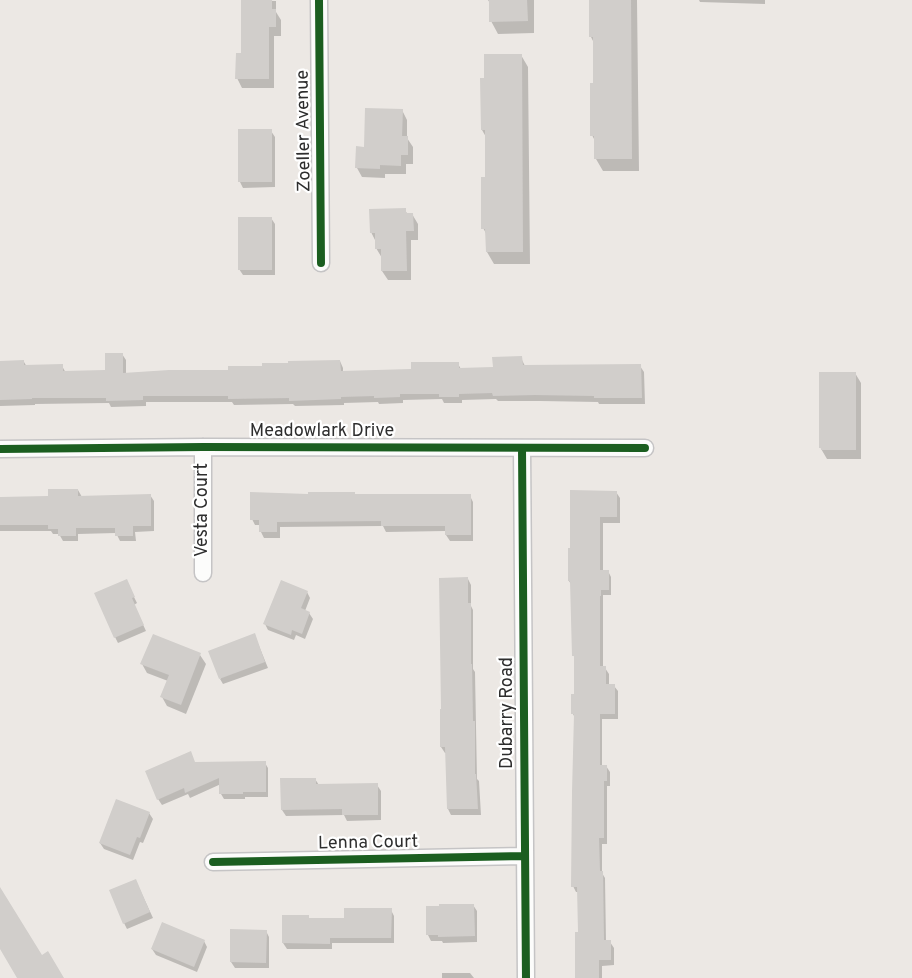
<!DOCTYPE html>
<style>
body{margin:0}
canvas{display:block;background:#ece8e4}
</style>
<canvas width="912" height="978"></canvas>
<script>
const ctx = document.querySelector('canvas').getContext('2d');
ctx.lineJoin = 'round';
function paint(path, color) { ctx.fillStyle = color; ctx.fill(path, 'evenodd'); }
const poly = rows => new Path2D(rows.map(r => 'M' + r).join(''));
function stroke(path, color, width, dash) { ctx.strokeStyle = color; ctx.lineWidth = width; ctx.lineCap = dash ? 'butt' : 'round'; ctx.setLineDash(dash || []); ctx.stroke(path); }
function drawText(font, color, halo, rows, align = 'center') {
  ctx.font = font + ' Overpass,sans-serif'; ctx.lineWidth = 4.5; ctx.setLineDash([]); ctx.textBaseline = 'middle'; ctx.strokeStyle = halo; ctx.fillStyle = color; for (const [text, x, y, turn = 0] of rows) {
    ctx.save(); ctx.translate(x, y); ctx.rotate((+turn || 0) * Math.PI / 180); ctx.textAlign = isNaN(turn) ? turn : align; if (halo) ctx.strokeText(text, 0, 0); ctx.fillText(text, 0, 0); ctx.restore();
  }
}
paint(poly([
 [243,0,276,1,276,12,281,20,281,36,274,36,274,88,242,88,237,78,243,54],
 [488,0,534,0,534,33,498,34,491,21,491,5],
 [590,0,637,0,639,171,603,171,596,159,595,141,592,135,595,84,594,43,591,37],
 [699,0,765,0,765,4,700,2],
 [521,55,528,67,530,264,494,264,487,252,487,235,483,228,487,178,486,137,482,130],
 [402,110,407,120,407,138,413,147,413,164,406,164,406,174,385,174,385,178,362,177,357,168,357,148,366,148],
 [271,131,275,137,275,187,243,188,240,182],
 [405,210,408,215,412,214,418,224,418,240,411,240,411,280,388,280,382,271,382,258,376,248,376,242,371,232],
 [271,218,275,224,275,275,243,275,239,269],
 [122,354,126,360,126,374,230,372,263,367,340,361,343,368,343,373,413,370,458,364,461,369,494,368,521,358,525,366,640,366,644,372,645,404,599,404,598,402,540,401,498,401,496,399,462,400,462,403,444,403,442,399,403,400,403,403,379,404,378,402,344,403,344,405,295,406,293,404,234,405,232,402,146,402,146,406,111,407,109,403,35,404,35,405,0,406,0,371,24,362,27,367,62,366,66,373,107,372],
 [855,373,861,383,861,459,827,459,820,447],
 [78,490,82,497,150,495,154,501,154,531,135,532,136,541,120,541,116,533,78,534,78,541,63,541,59,534,53,534,51,531,0,531,0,498,50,498],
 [616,492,620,498,620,523,603,523,603,571,608,571,611,577,611,595,603,595,603,668,605,668,609,674,609,686,614,686,618,691,618,719,602,719,602,766,606,766,610,772,610,786,607,786,607,844,602,844,602,873,605,878,606,942,610,942,614,948,614,965,602,966,602,978,576,978,579,933,578,892,576,892,573,886,575,718,573,714,576,696,576,659,573,655,572,586,569,581,569,550],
 [356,495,470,496,473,502,473,541,450,541,446,535,446,531,386,532,383,526,280,527,280,538,264,538,261,532,261,525,255,525,252,519],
 [468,579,471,585,471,606,473,610,473,669,475,672,477,779,479,781,481,815,451,815,448,809,447,753,445,753,441,747,441,710],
 [129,587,137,603,134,605,146,631,118,643,115,637],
 [307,592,310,598,305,611,309,613,313,619,305,639,296,635,294,640,268,630,265,624],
 [257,641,268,668,223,684,220,679],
 [200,655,206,664,186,714,167,706,162,697,168,681,147,673,142,664],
 [265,763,268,768,268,797,245,797,245,799,224,799,221,794,221,784,190,798,188,794,162,805,158,799,195,764],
 [315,779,319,785,377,785,381,791,381,820,347,821,344,815,286,816,282,810],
 [149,813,153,819,143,843,140,842,133,860,104,849,100,843],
 [136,881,153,918,127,929,124,923],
 [473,905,477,911,477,942,443,943,442,941,431,941,428,935],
 [391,910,394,916,394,943,332,943,332,949,287,949,283,943,284,917,309,919,345,919],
 [266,931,269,937,269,968,235,968,231,962],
 [204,941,207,947,197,972,156,955,152,949],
 [442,973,470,973,474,978,442,978]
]), '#0003');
paint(poly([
 [241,0,272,0,272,9,276,9,276,27,269,27,269,79,235,79,236,53,241,53],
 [489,0,527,0,528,21,489,22],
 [589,0,631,0,632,159,594,159,594,136,590,136,590,83,593,83,593,37,589,37],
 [484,54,522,54,523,252,486,252,485,229,481,229,481,177,485,177,485,130,481,130,480,78,484,78],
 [365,108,403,109,402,136,408,136,408,155,401,155,401,166,380,165,380,169,355,168,356,146,364,147],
 [238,129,272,129,272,182,238,182],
 [406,208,406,213,413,213,414,231,406,231,407,271,381,271,381,249,375,249,375,233,370,233,369,209],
 [238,217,272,217,272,270,238,270],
 [105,353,123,353,123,373,169,370,228,370,228,366,262,366,262,363,288,363,288,361,340,360,341,371,411,369,411,362,459,362,459,368,493,367,492,357,522,356,523,365,641,364,642,398,594,398,594,396,535,395,493,396,492,393,459,394,459,397,439,397,439,394,400,394,400,397,374,398,374,396,341,397,341,399,289,401,289,398,228,399,228,396,143,396,143,400,106,401,106,398,32,398,32,399,0,400,0,361,24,360,24,365,63,364,63,371,105,370],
 [819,372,856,372,856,450,821,450,821,448,819,448],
 [48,489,78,489,78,496,151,494,151,526,133,526,133,536,115,536,115,528,76,528,76,536,58,536,58,529,48,529,48,525,0,525,0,497,48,496],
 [570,490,617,491,617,517,600,517,600,570,609,570,609,590,601,590,601,596,600,596,600,666,606,666,606,684,615,684,615,714,600,714,600,765,607,765,607,781,604,781,604,838,599,838,600,871,603,871,604,940,611,940,611,960,599,960,599,978,575,978,575,932,578,932,577,887,571,887,572,792,574,714,571,714,571,694,574,694,574,656,572,656,570,581,568,581,568,548,570,548],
 [250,492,308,494,308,492,355,492,355,494,471,494,471,535,445,535,445,526,381,526,381,521,277,522,277,532,259,532,259,520,250,520],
 [468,577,468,603,471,603,471,664,472,664,473,721,475,721,475,774,476,774,478,809,447,809,445,747,440,747,440,709,441,709,439,578],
 [127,579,135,597,132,598,144,625,114,638,94,593],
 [281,580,308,591,301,608,310,612,302,634,292,630,291,635,263,624],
 [255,633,265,662,219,679,208,651],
 [153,634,201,653,181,705,160,697,169,675,140,664],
 [191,751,195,762,266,761,266,792,243,792,243,794,219,794,219,778,185,793,184,788,157,800,145,771],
 [280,778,316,778,316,784,378,783,378,815,342,815,342,809,281,810],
 [116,799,150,812,140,838,137,837,130,855,99,843],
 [136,879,150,912,123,924,109,890],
 [0,887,42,955,48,951,64,978,17,978,0,949],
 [439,904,474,904,475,936,438,937,438,935,426,935,426,906,439,906],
 [344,908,392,908,391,938,330,938,330,944,282,943,282,915,309,915,309,918,344,918],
 [162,922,205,940,194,967,151,949],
 [230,929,267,930,266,963,230,962]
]), '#d1cecb');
const minor = poly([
 [319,0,321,263],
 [203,447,203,573],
 [522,448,526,978],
 [0,449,203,447,645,448],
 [213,862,524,856]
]);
stroke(minor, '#c5c4c5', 19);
stroke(minor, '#fcfcfb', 16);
stroke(poly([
 [319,0,321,263],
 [522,448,526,978],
 [0,449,203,447,645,448],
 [213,862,524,856]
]), '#1b5e20', 8);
drawText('18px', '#2e2e2e', '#fff', [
 ["Zoeller Avenue",305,131,-91],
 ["Meadowlark Drive",322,432],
 ["Vesta Court",203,510,-90],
 ["Dubarry Road",508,713,-90],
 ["Lenna Court",368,844,-1]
]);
</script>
